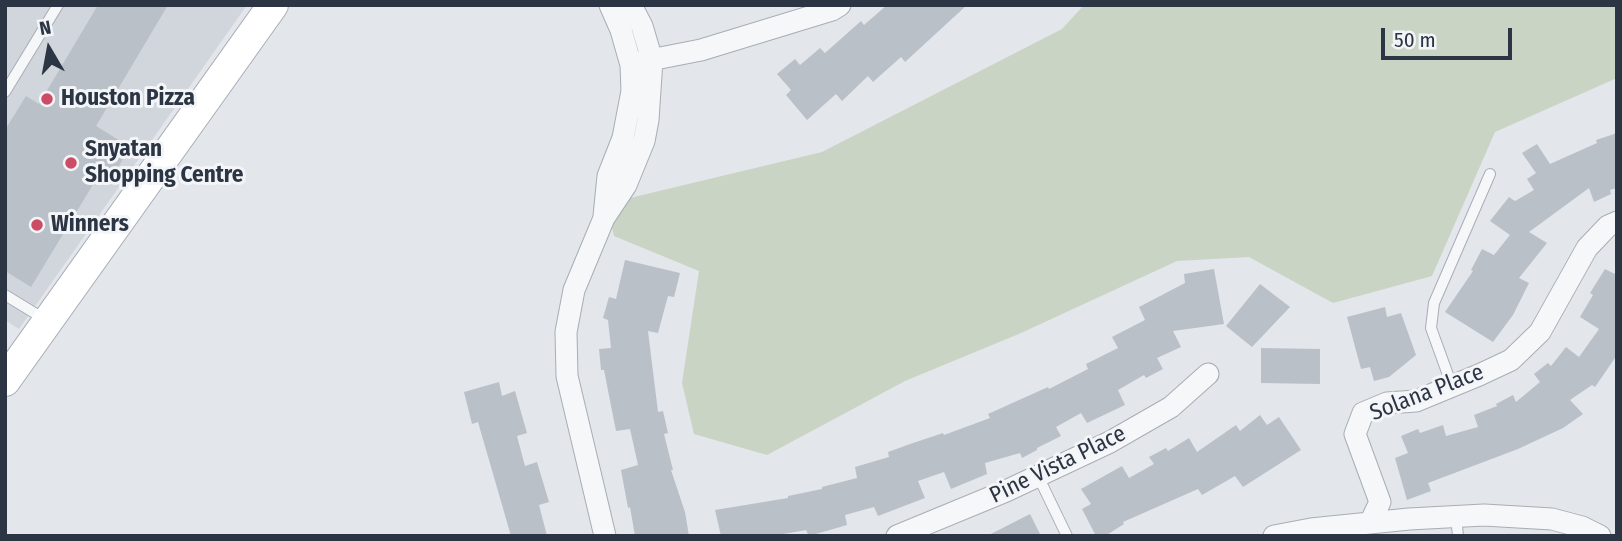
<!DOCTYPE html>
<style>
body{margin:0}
#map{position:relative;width:1622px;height:541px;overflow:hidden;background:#e3e6eb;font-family:"Fira Sans Condensed",sans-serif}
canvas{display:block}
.frame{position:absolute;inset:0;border:7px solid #2b3543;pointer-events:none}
.north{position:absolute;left:14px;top:14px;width:70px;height:70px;-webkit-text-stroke:5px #f3f5f8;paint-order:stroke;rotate:350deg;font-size:19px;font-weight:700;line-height:28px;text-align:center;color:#2b3543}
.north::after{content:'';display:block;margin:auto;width:24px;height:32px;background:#2b3543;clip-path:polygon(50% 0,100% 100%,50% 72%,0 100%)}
.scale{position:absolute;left:1381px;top:28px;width:131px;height:32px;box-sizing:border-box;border:4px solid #2b3543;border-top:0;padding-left:9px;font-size:21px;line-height:24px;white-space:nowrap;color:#2b3543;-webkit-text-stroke:5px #f3f5f8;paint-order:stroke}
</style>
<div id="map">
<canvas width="1622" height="541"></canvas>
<div class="frame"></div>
<div class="north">N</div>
<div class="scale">50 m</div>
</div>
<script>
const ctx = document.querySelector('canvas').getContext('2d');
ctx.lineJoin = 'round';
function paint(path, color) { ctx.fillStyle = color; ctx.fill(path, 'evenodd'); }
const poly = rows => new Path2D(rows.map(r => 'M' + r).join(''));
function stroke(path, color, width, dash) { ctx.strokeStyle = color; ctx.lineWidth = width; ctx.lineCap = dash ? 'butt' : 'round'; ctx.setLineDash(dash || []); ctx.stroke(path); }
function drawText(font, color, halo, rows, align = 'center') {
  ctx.font = font + ' "Fira Sans Condensed",sans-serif'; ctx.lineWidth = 6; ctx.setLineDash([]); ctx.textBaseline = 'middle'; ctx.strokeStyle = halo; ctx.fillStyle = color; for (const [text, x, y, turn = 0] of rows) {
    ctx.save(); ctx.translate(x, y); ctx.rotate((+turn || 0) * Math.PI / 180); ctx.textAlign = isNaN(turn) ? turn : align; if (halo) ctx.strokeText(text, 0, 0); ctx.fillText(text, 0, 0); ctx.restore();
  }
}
paint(poly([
 [5,5,247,5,19,329,5,320]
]), '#d1d6dd');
paint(poly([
 [1084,5,1617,5,1617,78,1495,132,1432,276,1333,303,1249,257,1177,261,1021,333,905,381,767,455,694,434,682,383,699,271,614,236,611,223,630,198,822,152,1062,29]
]), '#c9d4c4');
paint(poly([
 [98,5,168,5,96,126,130,147,111,179,100,173,31,287,5,271,5,130,26,96,39,104],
 [887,5,967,5,905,62,901,57,873,82,868,76,842,101,836,94,807,120,786,95,791,90,777,74,795,59,800,65,820,48,825,53,861,21,864,25],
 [1617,133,1617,188,1610,190,1611,194,1594,202,1589,188,1529,232,1547,243,1519,278,1529,283,1513,315,1493,342,1445,312,1473,271,1471,270,1482,249,1494,255,1510,235,1490,221,1509,197,1515,201,1534,190,1527,179,1536,173,1522,153,1537,144,1550,164,1597,143,1596,140],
 [625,260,680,273,674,297,668,296,658,333,648,331,658,412,663,411,668,433,664,434,673,470,671,470,685,512,689,536,635,536,630,507,628,508,621,470,638,465,630,429,616,431,604,370,601,370,599,349,611,348,608,320,603,318,609,297,616,299],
 [1214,269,1224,324,1173,331,1181,347,1157,358,1163,369,1146,378,1144,375,1118,390,1125,405,1087,423,1081,413,1056,427,1061,436,1037,448,1037,450,1022,458,1020,453,985,463,987,474,951,489,944,472,918,481,925,498,878,516,874,507,845,515,847,525,809,536,806,530,772,536,721,536,715,510,788,498,788,496,822,489,822,487,857,478,855,467,889,457,888,452,913,443,943,433,944,435,990,418,988,414,1048,387,1049,389,1088,369,1086,364,1118,348,1112,337,1145,320,1139,307,1185,283,1184,274],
 [1605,269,1617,275,1617,355,1595,387,1592,385,1570,400,1583,414,1563,428,1518,449,1428,483,1431,491,1407,500,1395,458,1408,453,1401,436,1418,429,1420,433,1443,425,1446,436,1478,427,1474,415,1497,406,1496,404,1513,395,1516,402,1540,382,1534,374,1548,363,1551,366,1566,347,1579,357,1599,329,1580,317,1593,295,1590,293],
 [1260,284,1290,307,1252,347,1226,326],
 [1385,307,1387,317,1401,313,1416,355,1389,377,1374,381,1370,367,1361,369,1347,317],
 [1261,348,1320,349,1320,384,1261,383],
 [499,382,502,396,515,391,527,433,517,436,525,466,537,462,549,502,539,505,547,536,511,536,478,422,472,424,464,392],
 [1260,415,1267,425,1279,417,1301,450,1243,487,1235,476,1202,495,1198,489,1123,522,1124,524,1105,536,1096,536,1082,509,1091,504,1081,489,1122,466,1129,478,1154,464,1149,457,1166,448,1168,451,1189,438,1197,452,1236,425,1240,431],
 [1030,514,1041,536,987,536]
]), '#bac0c8');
const lane = poly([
 [5,92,58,5],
 [5,295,46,320],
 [1452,386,1431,328,1434,303,1490,174],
 [1038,476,1067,536],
 [1456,517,1458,536]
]);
const street = poly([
 [640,62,701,50,832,10,840,5],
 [604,216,608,176,623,138,632,91,631,65,621,30,610,5],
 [1370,523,1380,502,1355,434,1363,413,1387,403,1416,401,1479,375,1511,360,1540,332,1587,248,1608,226,1617,222],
 [605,536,567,376,566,332,574,290,604,218,626,185,644,141,648,120,652,60,642,26,631,5],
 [897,536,1006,491,1110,442,1171,407,1208,374],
 [1274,536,1311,529,1409,519,1484,515,1552,519,1582,527,1600,536]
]);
const secondary = poly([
 [5,381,273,5]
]);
stroke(lane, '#a8adb5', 12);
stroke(street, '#a8adb5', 23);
stroke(secondary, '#a8adb5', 32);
stroke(lane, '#f6f7f9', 10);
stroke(street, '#f6f7f9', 21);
stroke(secondary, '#fff', 30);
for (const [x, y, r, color] of [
 [47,99,7,"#cc4c65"],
 [71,163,7,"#cc4c65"],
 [37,225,7,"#cc4c65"]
]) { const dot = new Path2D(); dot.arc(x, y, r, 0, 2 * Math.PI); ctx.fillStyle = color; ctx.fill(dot); stroke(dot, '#f3f5f8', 2.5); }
drawText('bold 23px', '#2b3543', '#f3f5f8', [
 ["Houston Pizza",61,99],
 ["Snyatan",85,150],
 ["Shopping Centre",85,176],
 ["Winners",51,225]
], 'left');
drawText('23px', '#2b3543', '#f3f5f8', [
 ["Solana Place",1427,393,-21],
 ["Pine Vista Place",1058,465,-26]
]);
</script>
